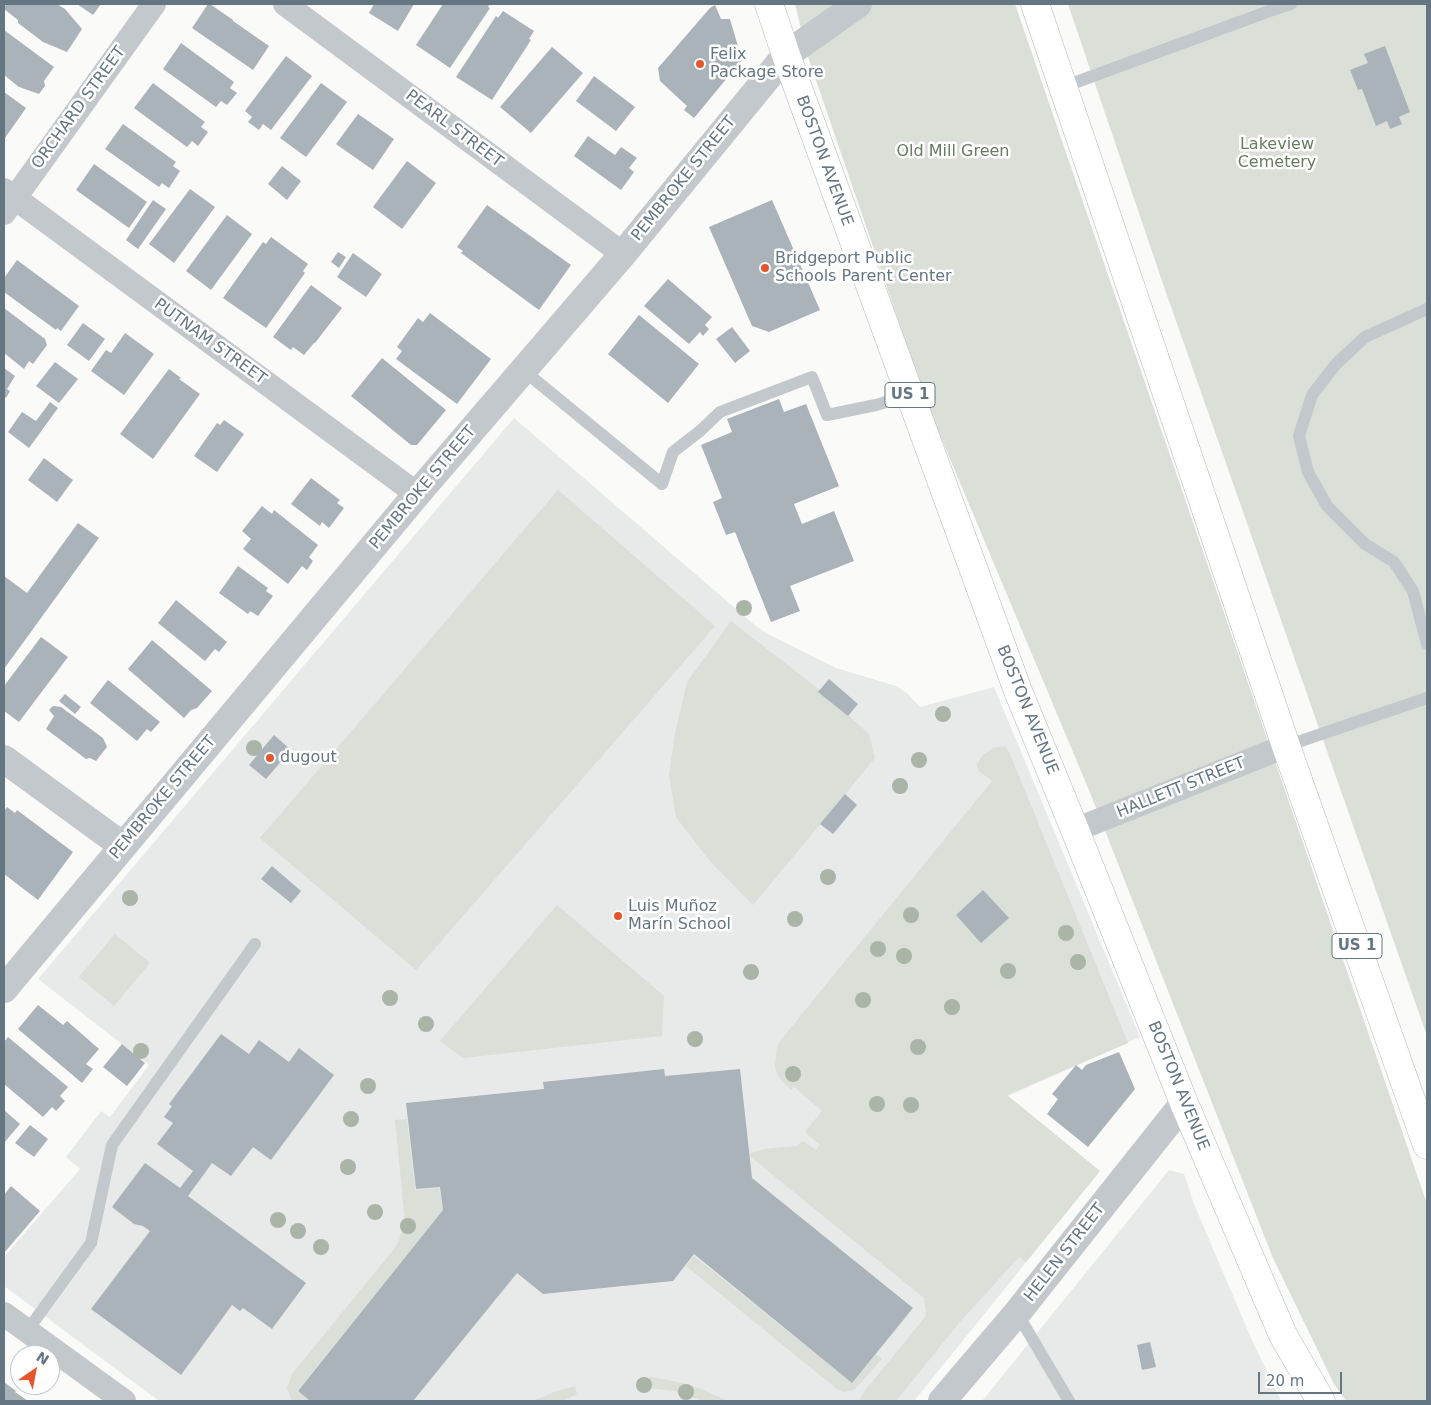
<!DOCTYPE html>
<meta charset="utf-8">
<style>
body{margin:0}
#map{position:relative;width:1431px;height:1405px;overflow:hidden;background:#fafaf8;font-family:"DejaVu Sans",sans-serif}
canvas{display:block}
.frame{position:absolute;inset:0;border:5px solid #657683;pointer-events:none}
.north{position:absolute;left:10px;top:1345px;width:50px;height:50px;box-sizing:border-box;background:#fff;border:1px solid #c1c8cd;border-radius:50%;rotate:33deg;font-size:14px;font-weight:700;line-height:20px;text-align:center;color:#657683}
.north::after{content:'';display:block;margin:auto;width:18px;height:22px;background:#e4572e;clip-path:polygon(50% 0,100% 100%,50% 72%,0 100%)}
.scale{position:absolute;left:1258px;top:1372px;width:84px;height:22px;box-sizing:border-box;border:2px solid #657683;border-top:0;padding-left:6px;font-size:15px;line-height:18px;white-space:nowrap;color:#657683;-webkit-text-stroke:4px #fff;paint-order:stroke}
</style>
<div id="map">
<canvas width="1431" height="1405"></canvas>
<div class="frame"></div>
<div class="north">N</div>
<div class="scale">20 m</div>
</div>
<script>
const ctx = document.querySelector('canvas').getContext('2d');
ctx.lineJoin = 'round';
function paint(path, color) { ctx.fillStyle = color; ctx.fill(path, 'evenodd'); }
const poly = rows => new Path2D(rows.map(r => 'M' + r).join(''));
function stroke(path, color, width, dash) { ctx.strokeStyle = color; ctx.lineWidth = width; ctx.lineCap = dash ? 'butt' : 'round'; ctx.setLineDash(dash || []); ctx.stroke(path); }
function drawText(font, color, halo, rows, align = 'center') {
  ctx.font = font + ' "DejaVu Sans",sans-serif'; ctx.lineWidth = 5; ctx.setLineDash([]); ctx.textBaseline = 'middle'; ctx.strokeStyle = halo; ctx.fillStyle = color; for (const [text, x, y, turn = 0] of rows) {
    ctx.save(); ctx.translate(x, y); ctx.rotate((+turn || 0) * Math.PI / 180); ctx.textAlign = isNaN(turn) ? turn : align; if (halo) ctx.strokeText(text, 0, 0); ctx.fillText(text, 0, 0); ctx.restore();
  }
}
paint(poly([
 [514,418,757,627,770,635,836,668,896,686,907,693,920,707,994,687,1140,1037,1008,1096,1100,1171,914,1401,159,1401,4,1286,4,1257,80,1169,66,1157,101,1111,110,1117,149,1065,38,979],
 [1169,1170,1184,1174,1194,1204,1251,1338,1281,1401,982,1401]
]), '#e8e9e9');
paint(poly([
 [795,4,1015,4,1427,1204,1427,1401,1346,1401,1334,1384,1273,1258,1091,795,927,404,807,54],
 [1068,4,1427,4,1427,1036,1162,281],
 [558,490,715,626,416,970,260,838],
 [731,621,821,691,869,734,875,758,753,905,709,860,676,817,669,775,675,734,687,682],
 [1005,746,1010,754,1128,1043,1007,1095,1100,1171,1026,1262,1019,1257,959,1323,896,1401,861,1401,860,1399,864,1392,925,1317,926,1310,924,1298,751,1157,751,1153,765,1149,797,1146,803,1141,816,1150,820,1145,805,1132,822,1111,794,1087,791,1090,781,1080,777,1074,775,1066,777,1047,780,1041,992,781,979,771,977,767,977,764,982,756,993,748],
 [557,905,664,996,662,1036,463,1058,440,1041],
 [115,934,150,963,114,1006,79,977],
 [407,1119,415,1190,439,1188,443,1210,297,1391,309,1401,292,1401,287,1388,292,1374,394,1249,399,1240,405,1222,395,1120],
 [694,1256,852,1383,876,1354,882,1359,854,1390,844,1392,838,1390,686,1266],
 [650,1377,669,1380,686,1384,701,1389,728,1401,702,1401,675,1391,636,1387,638,1379,647,1380],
 [575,1386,577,1394,563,1401,533,1401,554,1392]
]), '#dadfd7');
paint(poly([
 [6,4,57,4,65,9,82,29,67,52,43,42,18,23,18,20,4,9],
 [77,4,101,4,93,15],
 [208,4,210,4,233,20,233,21,269,46,253,70,192,28],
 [374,4,414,4,398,31,369,13],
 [443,4,490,4,488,7,490,8,450,68,416,45],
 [715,5,721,19,730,19,742,60,694,118,684,110,687,106,660,81,658,68,710,8],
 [503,11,534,31,529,39,531,40,492,100,456,77,496,16,498,18],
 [4,30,54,67,44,81,45,86,39,94,19,87,4,75],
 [181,43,234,82,230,88,237,93,227,105,221,101,216,107,163,69],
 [1385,46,1410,112,1399,117,1402,124,1390,129,1387,121,1376,126,1362,89,1358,90,1350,70,1368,63,1364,54],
 [552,47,583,73,531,133,500,107],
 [286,56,312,76,271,130,263,124,259,130,248,122,252,117,245,111],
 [594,76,635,107,616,131,576,101],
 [153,83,205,122,201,127,208,132,198,146,192,141,187,147,134,108],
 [321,83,347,102,306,157,280,138],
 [4,92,26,108,5,138,4,138],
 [358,114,394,139,373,170,336,144],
 [123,124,176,162,173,166,180,171,169,188,162,183,159,187,105,149],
 [588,136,615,155,621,147,637,158,629,168,634,172,621,190,574,156],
 [407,161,436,183,402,229,373,207],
 [94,164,147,202,129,228,76,190],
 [282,166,301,181,287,200,268,184],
 [190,189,215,207,174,263,149,244],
 [153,200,166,209,138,249,126,240],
 [772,200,820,310,769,332,752,326,709,227],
 [487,205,571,265,539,310,461,253,463,251,457,247],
 [227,215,252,234,211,290,186,271],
 [271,237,308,264,303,271,305,273,266,328,223,298,263,242,266,244],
 [338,252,346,257,339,268,331,262],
 [353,253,382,274,366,297,337,277],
 [17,260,79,306,61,331,57,328,56,330,4,292,4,278],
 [668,279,712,317,705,325,709,329,703,336,700,332,689,344,644,306],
 [311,285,342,308,315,343,314,343,304,355,293,347,291,350,273,337],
 [4,308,45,339,47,345,33,364,29,361,24,369,4,353],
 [430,313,491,359,457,404,396,359,402,351,397,347,418,318,423,322],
 [639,315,699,364,668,403,608,354],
 [83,323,105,339,89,361,67,345],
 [732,327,750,351,735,363,716,339],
 [125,333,154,354,124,395,91,371,106,350,111,353],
 [382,358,446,410,417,445,411,445,351,396],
 [55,362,78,379,59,403,36,386],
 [4,368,15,376,7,389,10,391,6,398,4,396],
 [169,369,181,378,179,379,200,394,153,459,120,434],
 [779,399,784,412,806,404,839,486,794,504,802,524,834,511,854,561,790,586,800,611,771,622,735,532,726,535,713,502,722,498,701,445,732,432,727,419],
 [50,402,58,408,29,448,8,432,22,412,36,421],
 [224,420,244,434,217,472,194,456,217,423,220,425],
 [44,458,73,480,57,502,28,480],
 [311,478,340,500,337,503,344,508,329,528,322,522,320,526,291,504],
 [262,506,272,514,274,510,318,545,309,557,313,561,307,570,302,566,288,584,243,549,251,539,242,531],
 [78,523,99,538,4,669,4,576,27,593],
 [238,566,268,588,266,591,273,596,258,616,250,611,248,614,219,593],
 [176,600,227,642,219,652,215,649,205,661,158,623],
 [41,637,68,657,19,722,4,711,4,686],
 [152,640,212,691,197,708,191,710,184,718,128,669],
 [829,679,858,704,848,716,818,692],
 [108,680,160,722,151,732,147,729,137,741,90,703],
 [65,694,81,707,75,714,59,701],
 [53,706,61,707,103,738,107,747,96,761,90,758,86,759,46,729,54,716,49,710],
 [274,735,291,750,266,779,249,765],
 [845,794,857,805,833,834,820,824],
 [7,807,15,813,17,810,73,852,38,900,4,874,4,811],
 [272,866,301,891,291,903,261,879],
 [983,890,1009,918,981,943,956,915],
 [38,1005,63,1025,67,1021,99,1049,86,1064,93,1069,82,1083,18,1029],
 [221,1034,249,1054,259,1040,289,1062,299,1048,334,1075,271,1160,253,1147,231,1176,212,1163,188,1196,306,1283,272,1329,243,1308,240,1311,232,1305,181,1375,91,1309,150,1231,143,1226,134,1224,112,1207,145,1163,180,1188,193,1171,157,1144,173,1123,164,1117,172,1106,169,1104],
 [8,1037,68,1087,60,1096,65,1101,56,1111,52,1107,43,1117,4,1084,4,1042],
 [122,1044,145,1063,127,1086,103,1067],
 [1119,1052,1135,1089,1088,1147,1047,1114,1058,1099,1052,1094,1076,1065,1082,1070,1086,1065],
 [664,1069,665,1076,740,1069,752,1178,913,1308,852,1383,694,1254,673,1281,543,1294,517,1273,413,1401,310,1401,298,1391,443,1210,440,1187,416,1189,406,1103,544,1089,543,1082],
 [4,1110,20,1124,4,1143],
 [30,1125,48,1139,34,1157,15,1143],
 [11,1186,40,1211,4,1253,4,1195],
 [1150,1342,1156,1367,1142,1370,1137,1345],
 [4,1382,16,1391,15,1392,28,1401,4,1401]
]), '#aab3b9');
const primary = poly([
 [769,4,786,55,1018,691,1075,830,1184,1103,1283,1335,1321,1401],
 [1035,4,1286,746,1427,1145]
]);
stroke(primary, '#b5babe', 29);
stroke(poly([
 [1063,87,1275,9,1291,4],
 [1427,309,1365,337,1336,364,1312,395,1299,436,1308,472,1327,506,1365,544,1394,562,1413,591,1427,644],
 [523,370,662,484,673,452,700,431,720,412,812,377,827,415,876,405,910,395],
 [1286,746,1427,698],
 [1017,1313,1069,1401],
 [27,1331,91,1243,112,1145,255,944]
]), '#c3c8cc', 12);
stroke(poly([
 [285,4,623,254],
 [4,190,417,494],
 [4,213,154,4],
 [1075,830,1286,746],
 [4,1314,124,1401]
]), '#c3c8cc', 24);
stroke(poly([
 [4,759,123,846],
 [4,989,417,494,623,254,786,55,858,4],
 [942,1401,1017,1313,1184,1103]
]), '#c3c8cc', 28);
stroke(primary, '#fff', 28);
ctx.fillStyle = '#aab4a7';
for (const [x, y] of [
 [744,608],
 [943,714],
 [254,748],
 [919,760],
 [900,786],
 [828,877],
 [130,898],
 [911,915],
 [795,919],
 [1066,933],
 [878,949],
 [904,956],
 [1078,962],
 [1008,971],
 [751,972],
 [390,998],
 [863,1000],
 [952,1007],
 [426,1024],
 [695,1039],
 [918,1047],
 [141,1051],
 [793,1074],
 [368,1086],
 [877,1104],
 [911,1105],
 [351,1119],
 [348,1167],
 [375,1212],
 [278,1220],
 [408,1226],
 [298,1231],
 [321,1247],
 [644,1385],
 [686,1392]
]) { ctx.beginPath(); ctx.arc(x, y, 8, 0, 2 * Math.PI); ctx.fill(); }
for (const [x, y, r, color] of [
 [700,64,5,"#e4572e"],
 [765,268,5,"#e4572e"],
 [270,758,5,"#e4572e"],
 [618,916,5,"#e4572e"]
]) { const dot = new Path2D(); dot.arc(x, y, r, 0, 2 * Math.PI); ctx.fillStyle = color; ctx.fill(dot); stroke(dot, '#fff', 2); }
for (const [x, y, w] of [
 [910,395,50],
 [1357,946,50]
]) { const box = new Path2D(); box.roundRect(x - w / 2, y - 12.5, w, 25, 4); ctx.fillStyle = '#fff'; ctx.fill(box); stroke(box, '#657683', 1); }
drawText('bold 15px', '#657683', null, [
 ["US 1",910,395],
 ["US 1",1357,946]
]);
drawText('16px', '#657683', '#fff', [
 ["Felix",710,55],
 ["Package Store",710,73],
 ["Bridgeport Public",775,259],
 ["Schools Parent Center",775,277],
 ["dugout",280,758],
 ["Luis Muñoz",628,907],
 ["Marín School",628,925]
], 'left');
drawText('16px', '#657683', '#fff', [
 ["ORCHARD STREET",79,108,-54],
 ["PEARL STREET",454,129,37],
 ["BOSTON AVENUE",824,161,70],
 ["PEMBROKE STREET",684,179,-51],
 ["PUTNAM STREET",210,342,36],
 ["PEMBROKE STREET",423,488,-50],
 ["BOSTON AVENUE",1027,710,68],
 ["HALLETT STREET",1181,788,-22],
 ["PEMBROKE STREET",163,798,-50],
 ["BOSTON AVENUE",1178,1086,68],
 ["HELEN STREET",1065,1253,-52]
]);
drawText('16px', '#687a64', '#fff', [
 ["Lakeview",1277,145],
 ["Cemetery",1277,163],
 ["Old Mill Green",953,152]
]);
</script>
